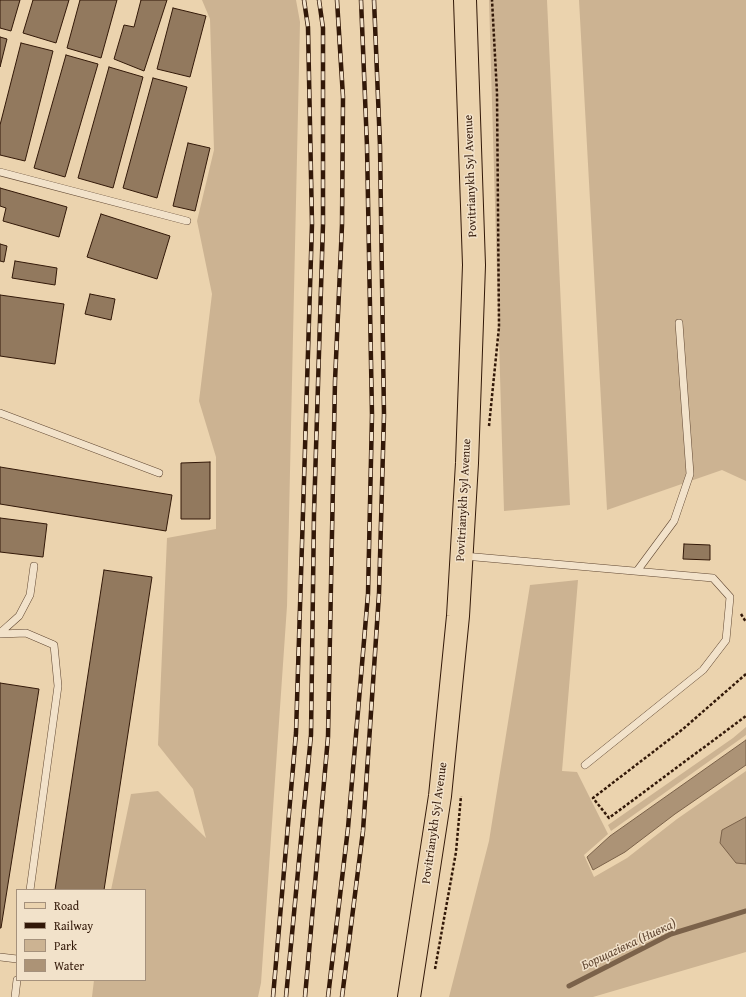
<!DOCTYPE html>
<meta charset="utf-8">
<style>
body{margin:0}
#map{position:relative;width:746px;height:997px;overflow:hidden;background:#ebd3ae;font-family:"Gentium Book Plus",serif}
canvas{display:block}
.legend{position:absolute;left:16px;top:889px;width:130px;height:92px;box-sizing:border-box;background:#f2e2ca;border:1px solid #a5917c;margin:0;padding:5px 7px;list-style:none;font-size:12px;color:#321808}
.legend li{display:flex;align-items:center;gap:8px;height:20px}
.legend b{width:20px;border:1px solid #a5917c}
</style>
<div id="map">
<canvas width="746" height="997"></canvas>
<ul class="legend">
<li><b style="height:5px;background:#ebd3ae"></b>Road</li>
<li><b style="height:5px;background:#321808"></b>Railway</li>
<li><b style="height:11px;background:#ccb392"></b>Park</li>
<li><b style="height:11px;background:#ac9376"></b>Water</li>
</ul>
</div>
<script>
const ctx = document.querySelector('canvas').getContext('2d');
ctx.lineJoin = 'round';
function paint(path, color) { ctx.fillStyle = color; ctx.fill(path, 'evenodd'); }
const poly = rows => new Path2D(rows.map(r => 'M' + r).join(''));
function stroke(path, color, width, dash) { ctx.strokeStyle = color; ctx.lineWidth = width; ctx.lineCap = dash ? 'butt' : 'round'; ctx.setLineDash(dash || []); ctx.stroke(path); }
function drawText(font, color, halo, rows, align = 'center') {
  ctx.font = font + ' "Gentium Book Plus",serif'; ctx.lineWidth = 3; ctx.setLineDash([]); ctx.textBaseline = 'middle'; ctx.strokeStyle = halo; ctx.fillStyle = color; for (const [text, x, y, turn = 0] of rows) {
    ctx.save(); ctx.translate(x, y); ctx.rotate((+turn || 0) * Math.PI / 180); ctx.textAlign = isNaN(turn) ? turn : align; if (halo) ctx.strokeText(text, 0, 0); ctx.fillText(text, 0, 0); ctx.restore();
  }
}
paint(poly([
 [202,0,296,0,300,22,287,606,261,983,258,997,92,997,94,980,145,980,145,890,111,890,131,794,158,791,206,838,193,789,158,745,167,538,216,529,216,457,199,401,212,294,197,221,214,150,210,19],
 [489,0,547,0,570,505,504,511],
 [579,0,746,0,746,481,722,470,607,510],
 [578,580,562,771,577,772,608,834,584,855,594,877,627,858,677,819,746,771,746,952,593,997,449,997,489,841,530,585],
 [746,727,746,735,611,831,608,825,733,738]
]), '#ccb392');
const water = poly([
 [746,740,746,765,675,814,625,852,593,870,587,857,610,836,746,740],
 [746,817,746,864,736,863,720,843,722,830,746,817]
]);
paint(water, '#ac9376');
stroke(water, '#7b624a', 1);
stroke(poly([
 [569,986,671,934,746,911]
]), '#7b624a', 5);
const building = poly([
 [0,0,20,0,11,31,0,28,0,0],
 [33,0,69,0,56,43,23,33,33,0],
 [80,0,117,0,101,58,67,48,80,0],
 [141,0,167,0,144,71,114,59,124,25,134,27,141,0],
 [173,8,206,16,190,77,157,69,173,8],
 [0,37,7,39,0,67,0,37],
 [21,43,53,51,25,161,0,155,0,125,21,43],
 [66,55,98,64,65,177,34,168,66,55],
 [109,67,143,77,113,188,78,178,109,67],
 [153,78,187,87,157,198,123,188,153,78],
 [188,143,210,148,195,211,173,206,188,143],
 [0,188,67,207,59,237,3,221,6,208,0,206,0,188],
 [101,214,170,236,157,279,87,257,101,214],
 [0,244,7,246,4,262,0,261,0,244],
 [15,261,57,268,55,285,12,278,15,261],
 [90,294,115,299,111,320,85,314,90,294],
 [0,295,64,304,55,364,0,356,0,295],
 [210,462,210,519,181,519,181,463,210,462],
 [0,467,172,495,166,531,0,504,0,467],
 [0,518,47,524,43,557,0,552,0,518],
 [684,544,710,545,710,560,683,559,684,544],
 [104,570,152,577,104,890,55,890,104,570],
 [0,683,39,689,1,928,0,928,0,683]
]);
paint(building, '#92795e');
stroke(building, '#321808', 1);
const lane = poly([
 [0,172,187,221],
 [0,413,159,473],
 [464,556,713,578,730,597,726,640,703,670,585,765],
 [637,571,674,521,690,474,679,323],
 [0,633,19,616,30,595,34,566],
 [0,634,26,633,54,645,58,686,30,890],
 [0,957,17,959],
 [15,997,17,980]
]);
const primary = poly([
 [409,997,440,796,458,616,467,463,474,265,465,0]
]);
stroke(lane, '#604732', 8);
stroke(primary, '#321808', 24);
stroke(poly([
 [489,426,499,327,497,93,492,0],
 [741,614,746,622],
 [746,674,683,729,593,798,609,818,746,716],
 [435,969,456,852,461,796]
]), '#321808', 2.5, [3, 2]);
stroke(lane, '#f2e2ca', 7);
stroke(primary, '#ebd3ae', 22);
const rail = poly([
 [273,997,296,733,303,512,312,224,308,27,304,0],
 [286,997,311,735,314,513,323,224,323,28,319,0],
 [305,997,328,737,335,381,342,225,343,97,337,0],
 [328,997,348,828,368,594,372,415,367,146,361,0],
 [342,997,363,831,379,594,384,415,380,146,374,0]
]);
stroke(rail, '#321808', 4.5);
stroke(rail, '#f2e2ca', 3, [9]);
drawText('12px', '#321808', '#f2e2ca', [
 ["Povitrianykh Syl Avenue",471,176,-92],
 ["Povitrianykh Syl Avenue",464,500,-87],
 ["Povitrianykh Syl Avenue",435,823,-82]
]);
drawText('italic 13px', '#634934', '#f2e2ca', [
 ["Борщагівка (Нивка)",629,945,-25]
]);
</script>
